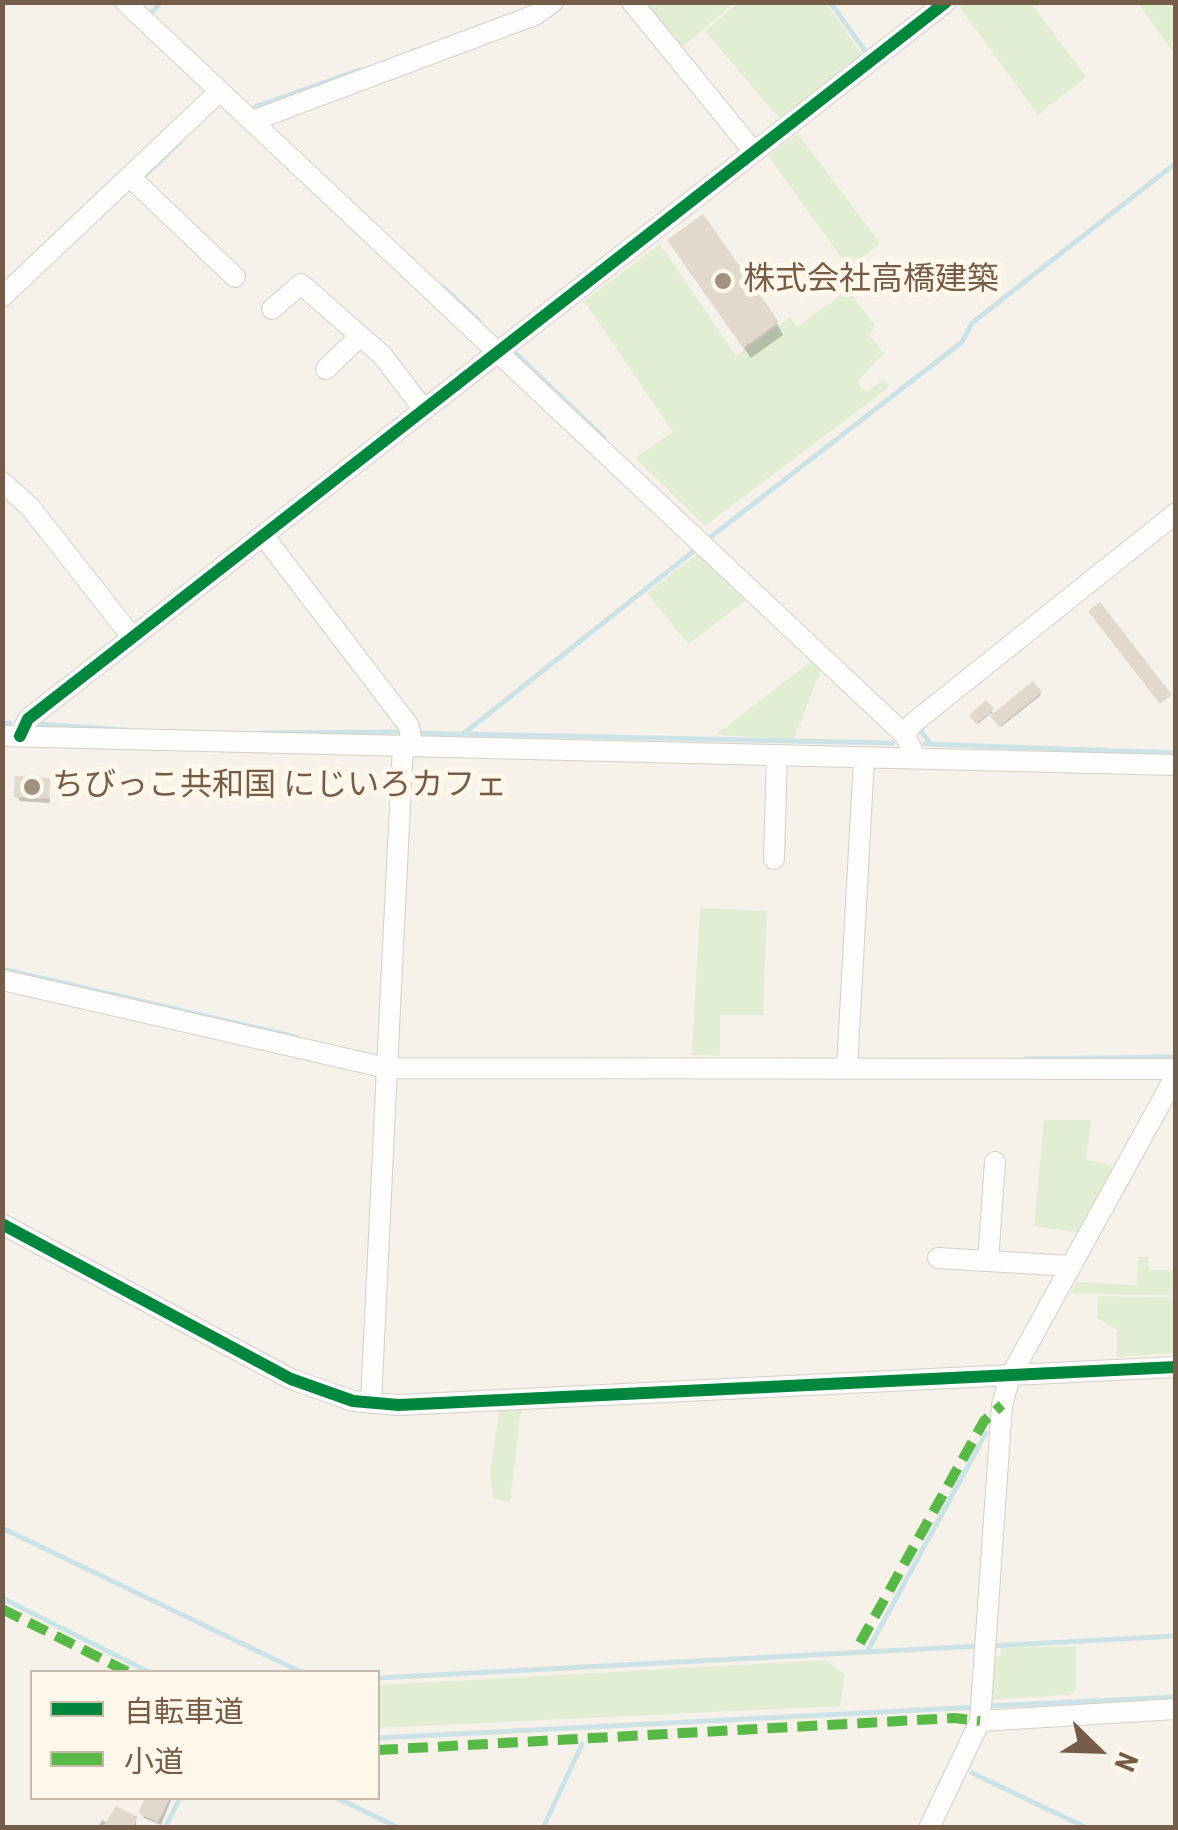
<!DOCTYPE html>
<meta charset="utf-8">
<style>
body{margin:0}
#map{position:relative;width:1178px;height:1830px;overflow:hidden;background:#f6f2e9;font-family:"Roboto Condensed","Noto Sans JP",sans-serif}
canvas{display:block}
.frame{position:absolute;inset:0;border:5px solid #745c49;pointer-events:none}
.legend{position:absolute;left:30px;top:1670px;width:350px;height:130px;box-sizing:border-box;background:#fff8ea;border:2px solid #c7baaa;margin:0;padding:12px 18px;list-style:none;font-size:30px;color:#745c49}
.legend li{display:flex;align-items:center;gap:20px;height:50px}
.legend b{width:50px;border:2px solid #c7baaa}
.north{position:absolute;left:1048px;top:1700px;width:100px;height:100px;-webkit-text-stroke:8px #fff8ea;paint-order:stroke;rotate:113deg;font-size:28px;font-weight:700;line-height:40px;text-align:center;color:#745c49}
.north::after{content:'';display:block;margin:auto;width:35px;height:45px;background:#745c49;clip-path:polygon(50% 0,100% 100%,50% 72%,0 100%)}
</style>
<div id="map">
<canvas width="1178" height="1830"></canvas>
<div class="frame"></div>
<ul class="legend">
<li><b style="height:12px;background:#00873e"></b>自転車道</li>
<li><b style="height:12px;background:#58b947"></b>小道</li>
</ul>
<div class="north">N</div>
</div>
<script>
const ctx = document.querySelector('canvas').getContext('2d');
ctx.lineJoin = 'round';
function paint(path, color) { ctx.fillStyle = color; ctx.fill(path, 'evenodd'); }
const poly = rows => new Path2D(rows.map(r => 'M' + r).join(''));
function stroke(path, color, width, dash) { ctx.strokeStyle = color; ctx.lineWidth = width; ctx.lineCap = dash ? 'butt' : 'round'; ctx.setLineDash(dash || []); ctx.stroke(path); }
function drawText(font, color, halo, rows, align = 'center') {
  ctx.font = font + ' "Roboto Condensed","Noto Sans JP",sans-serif'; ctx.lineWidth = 10; ctx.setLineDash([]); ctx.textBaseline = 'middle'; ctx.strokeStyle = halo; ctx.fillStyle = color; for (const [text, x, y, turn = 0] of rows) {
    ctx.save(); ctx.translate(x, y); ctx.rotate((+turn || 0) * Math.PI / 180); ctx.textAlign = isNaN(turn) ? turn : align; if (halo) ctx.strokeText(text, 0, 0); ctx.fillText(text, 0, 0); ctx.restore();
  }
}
paint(poly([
 [967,2,1031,3,1086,77,1038,115,960,8],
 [637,3,734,3,678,51],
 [738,3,826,3,865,58,782,122,705,31],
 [1138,3,1175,3,1175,55],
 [798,134,880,243,849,268,768,156],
 [660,244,736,356,790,317,797,327,848,289,875,326,869,335,884,353,858,381,861,388,866,392,884,380,890,386,705,526,635,458,673,432,584,301],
 [703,550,751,596,688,644,647,593],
 [816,658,823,664,794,739,715,735],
 [700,908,767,911,763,1015,720,1015,720,1056,692,1055],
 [1044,1120,1091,1120,1086,1160,1105,1163,1116,1170,1082,1233,1034,1226],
 [1139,1257,1149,1257,1149,1270,1175,1270,1175,1295,1070,1294,1076,1282,1136,1285],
 [1098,1296,1175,1297,1175,1353,1117,1357,1117,1330,1097,1318],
 [521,1409,510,1502,493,1498,490,1474,499,1411],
 [1076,1646,1076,1689,1069,1695,987,1700,990,1656,1000,1656,1001,1648],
 [827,1660,845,1676,840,1706,378,1728,378,1685]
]), '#e1eed4');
paint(poly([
 [677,252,777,323,783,335,751,358],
 [1033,685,1041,695,1001,727,991,713,978,724,972,716,986,704,995,716],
 [48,780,50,803,20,801,17,796],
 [142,1798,172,1798,161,1825,144,1818,141,1812,147,1800],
 [136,1819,136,1828,99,1825,102,1820,111,1824]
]), '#0003');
stroke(poly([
 [830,2,868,55],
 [150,15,161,2],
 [249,109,359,70],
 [141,179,180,142],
 [443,287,479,321],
 [511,349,604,438],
 [708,539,962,342,972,323,1176,163],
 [2,723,10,723],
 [38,724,125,730],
 [924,726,920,730,931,744],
 [261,733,405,732],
 [416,733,893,743],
 [463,734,700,546],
 [925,744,1176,753],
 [2,969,296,1037],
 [1025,1059,1172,1057],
 [2,1528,301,1672],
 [2,1598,149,1672],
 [990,1646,1176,1636],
 [868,1650,986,1433],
 [378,1678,979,1646],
 [989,1706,1176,1697],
 [378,1738,978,1707],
 [972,1773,1087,1828],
 [337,1798,399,1828],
 [165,1828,180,1798],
 [543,1828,582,1744]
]), '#cbe3e7', 5);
paint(poly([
 [703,214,779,322,743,348,667,240],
 [1100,602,1172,695,1160,704,1088,611],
 [1033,681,1042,692,999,727,990,716],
 [986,700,994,709,976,724,969,715],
 [15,776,50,778,49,799,14,797],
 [145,1798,170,1798,158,1822,138,1813],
 [116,1806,138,1817,134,1826,102,1828]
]), '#e1d8ce');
const minor = poly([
 [125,2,905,735,916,758],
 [632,2,754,152],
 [252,121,535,15,553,2],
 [130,177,235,277],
 [2,297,220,91],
 [272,309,301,284,382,355,424,410],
 [326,369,360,336],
 [2,482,30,507,132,637],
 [263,535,409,726,412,745],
 [905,735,912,724,1176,513],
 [2,736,1176,765],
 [20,736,28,719,946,2],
 [774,859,777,755],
 [2,980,387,1068,403,745],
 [847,1069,864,758],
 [2,1224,291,1379,353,1401,399,1405,1176,1367],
 [938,1258,1071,1266],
 [988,1261,995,1162],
 [371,1403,387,1068,1176,1069],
 [980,1721,1176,1709],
 [929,1828,980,1721,1002,1405,1010,1377,1176,1075]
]);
stroke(minor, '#d5cfc6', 22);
stroke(minor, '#fefdfc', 20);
stroke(poly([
 [2,1609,128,1672],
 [860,1643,984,1421,1002,1405],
 [378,1750,954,1718,980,1721]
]), '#58b947', 10, [20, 10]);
stroke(poly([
 [20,736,28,719,946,2],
 [2,1224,291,1379,353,1401,399,1405,1176,1367]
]), '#00873e', 12);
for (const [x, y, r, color] of [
 [723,281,10,"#a29081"],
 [32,787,10,"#a29081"]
]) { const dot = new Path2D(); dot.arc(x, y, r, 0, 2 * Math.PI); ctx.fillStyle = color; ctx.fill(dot); stroke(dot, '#fff8ea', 4); }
drawText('32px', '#745c49', '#fff8ea', [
 ["株式会社高橋建築",743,281],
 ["ちびっこ共和国 にじいろカフェ",52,787]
], 'left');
</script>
